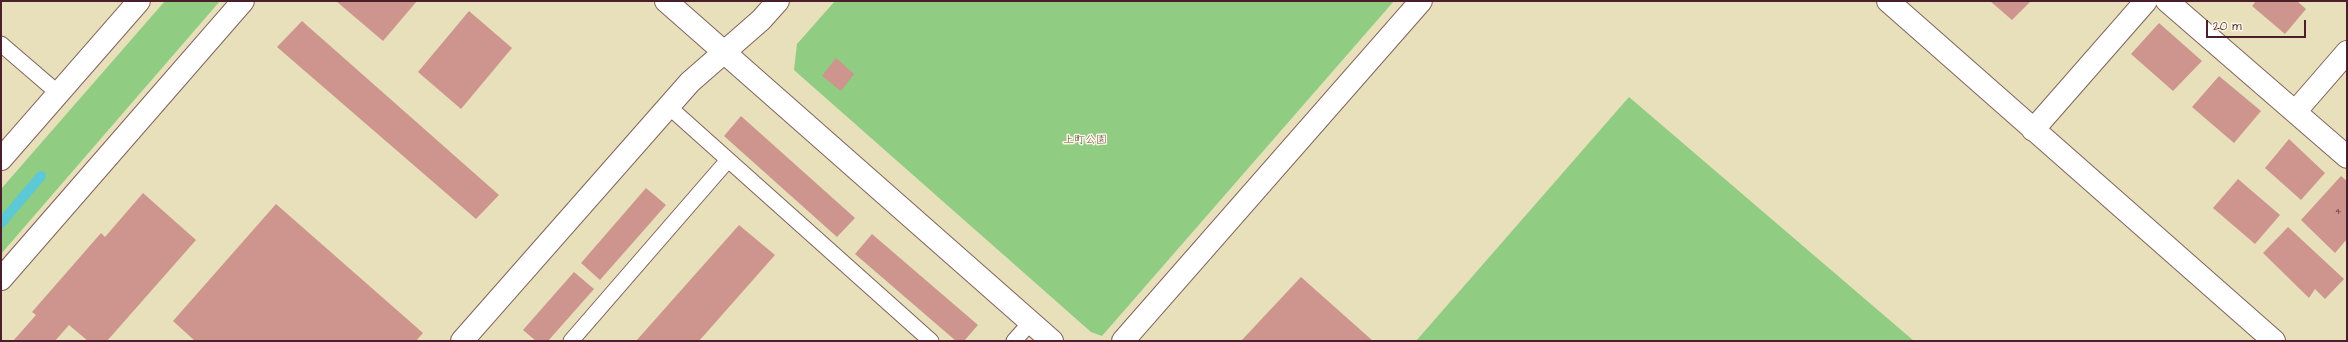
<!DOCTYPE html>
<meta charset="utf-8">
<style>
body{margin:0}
#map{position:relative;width:2348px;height:342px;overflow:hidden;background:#e8e0bb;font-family:"Architects Daughter",sans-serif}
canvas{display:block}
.frame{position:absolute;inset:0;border:2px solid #4a1f2b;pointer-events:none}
.scale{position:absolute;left:2206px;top:20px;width:100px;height:18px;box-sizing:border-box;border:2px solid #4a1f2b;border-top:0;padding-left:5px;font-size:12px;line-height:14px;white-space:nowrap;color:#4a1f2b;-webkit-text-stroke:3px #fcf5e5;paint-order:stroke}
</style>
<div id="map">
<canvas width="2348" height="342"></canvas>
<div class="frame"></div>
<div class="scale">20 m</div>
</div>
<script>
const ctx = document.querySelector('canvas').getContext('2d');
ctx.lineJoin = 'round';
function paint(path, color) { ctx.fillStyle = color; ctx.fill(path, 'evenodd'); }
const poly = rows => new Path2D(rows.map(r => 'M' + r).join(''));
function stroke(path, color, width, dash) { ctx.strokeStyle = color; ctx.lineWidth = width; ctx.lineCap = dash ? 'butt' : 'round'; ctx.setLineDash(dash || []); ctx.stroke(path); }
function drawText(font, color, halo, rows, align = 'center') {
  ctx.font = font + ' "Architects Daughter","Klee One",sans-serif'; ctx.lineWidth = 3; ctx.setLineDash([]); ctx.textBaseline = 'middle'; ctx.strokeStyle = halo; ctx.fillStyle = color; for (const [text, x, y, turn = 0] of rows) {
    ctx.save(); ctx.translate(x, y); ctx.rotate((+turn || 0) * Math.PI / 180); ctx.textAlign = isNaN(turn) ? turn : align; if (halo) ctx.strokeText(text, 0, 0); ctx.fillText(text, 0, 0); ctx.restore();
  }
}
paint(poly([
 [165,1,220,1,1,254,1,189],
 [835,1,1394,1,1102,336,1091,332,794,70,797,44],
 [1629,97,1914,341,1416,341]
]), '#90cc81');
stroke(poly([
 [1,223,41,176]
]), '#5dc9d6', 10);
paint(poly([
 [336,1,417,1,383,41],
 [1990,1,2031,1,2012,20],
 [2256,1,2297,1,2306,9,2285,34,2252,6],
 [469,11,512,48,461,109,418,72],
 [302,21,499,195,476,219,277,47],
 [2159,23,2202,61,2173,91,2131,54],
 [836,58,854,74,841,91,822,76],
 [2219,76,2261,111,2234,143,2192,107],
 [741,116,855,218,837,237,724,136],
 [2289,139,2325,173,2301,200,2265,168],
 [2341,176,2347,181,2347,239,2335,253,2301,220],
 [2238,179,2280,215,2255,244,2213,208],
 [646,188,666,205,600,280,581,263],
 [143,193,196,240,107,341,88,341,69,325,55,341,13,341,36,315,32,312,101,233,105,237],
 [276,204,423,333,416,341,195,341,173,321],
 [739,225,775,255,699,341,636,341],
 [2288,227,2344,279,2325,299,2315,289,2309,298,2263,253],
 [872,234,978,325,964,341,956,341,855,254],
 [574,272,594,289,548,341,536,341,523,330],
 [1301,277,1373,341,1241,341]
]), '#cd958d');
const service = poly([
 [1,44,58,93],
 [668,106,931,341],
 [571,341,728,160],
 [1014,341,1030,323]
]);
const minor = poly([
 [666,1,1052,341],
 [1888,1,2274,341],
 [2167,1,2347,157],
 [2295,112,2347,52],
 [2033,130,2146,1],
 [462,341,690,82,761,20,778,1],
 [1123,341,1421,1]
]);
const tertiary = poly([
 [1,159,139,1],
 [1,279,243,1]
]);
stroke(service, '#81635d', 17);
stroke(minor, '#81635d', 24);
stroke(tertiary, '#81635d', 24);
stroke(service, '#fff', 15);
stroke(minor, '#fff', 22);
stroke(tertiary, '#fff', 22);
drawText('9px', '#6b3c44', null, [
 ["4",2338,212]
]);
drawText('11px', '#5f5345', '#fcf5e5', [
 ["上町公園",1085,141]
]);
</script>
